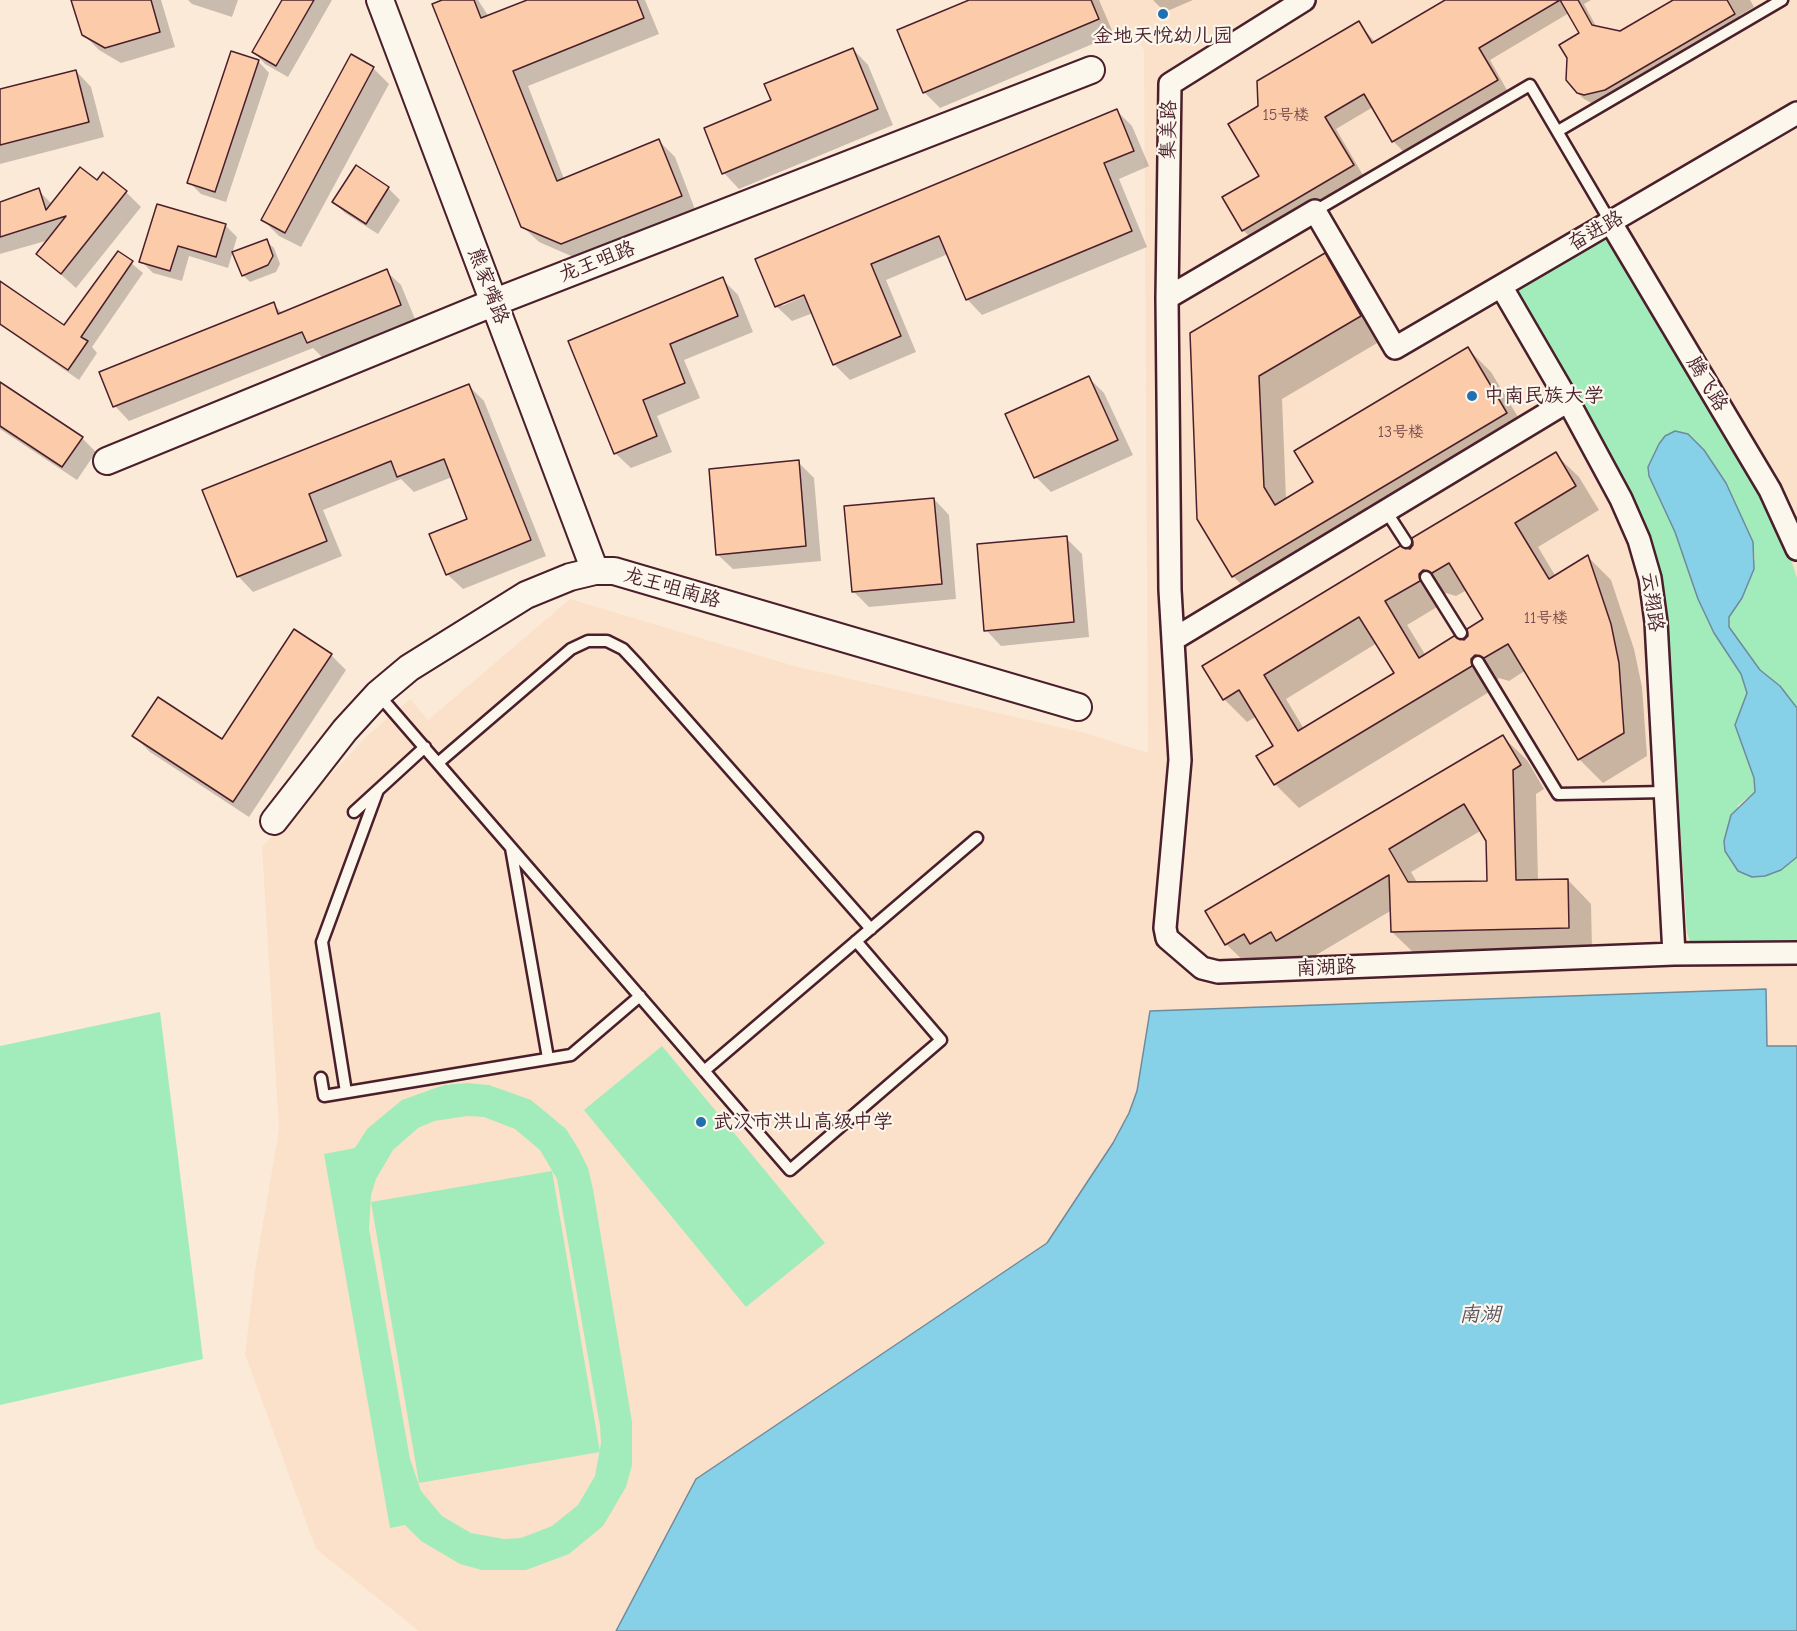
<!DOCTYPE html>
<meta charset="utf-8">
<style>
body{margin:0}
canvas{display:block;background:#fbead8}
</style>
<canvas width="1797" height="1631"></canvas>
<script>
const ctx = document.querySelector('canvas').getContext('2d');
ctx.lineJoin = 'round';
function paint(path, color) { ctx.fillStyle = color; ctx.fill(path, 'evenodd'); }
const poly = rows => new Path2D(rows.map(r => 'M' + r).join(''));
function stroke(path, color, width, dash) { ctx.strokeStyle = color; ctx.lineWidth = width; ctx.lineCap = dash ? 'butt' : 'round'; ctx.setLineDash(dash || []); ctx.stroke(path); }
function drawText(font, color, halo, rows, align = 'center') {
  ctx.font = font + ' "Comic Neue","LXGW WenKai TC",sans-serif'; ctx.lineWidth = 4.5; ctx.setLineDash([]); ctx.textBaseline = 'middle'; ctx.strokeStyle = halo; ctx.fillStyle = color; for (const [text, x, y, turn = 0] of rows) {
    ctx.save(); ctx.translate(x, y); ctx.rotate((+turn || 0) * Math.PI / 180); ctx.textAlign = isNaN(turn) ? turn : align; if (halo) ctx.strokeText(text, 0, 0); ctx.fillText(text, 0, 0); ctx.restore();
  }
}
paint(poly([
 [1091,0,1797,0,1797,1046,1767,1046,1765,989,1137,1091,1129,1113,1113,1143,1047,1243,696,1479,616,1631,419,1631,316,1549,245,1354,256,1264,279,1130,262,847,368,735,410,699,428,720,570,599,794,666,1085,733,1148,753,1144,51,1135,29,1105,41]
]), '#fbe1ca');
paint(poly([
 [1603,239,1615,246,1769,506,1785,541,1797,578,1797,708,1780,686,1760,670,1729,627,1729,617,1748,584,1755,559,1753,542,1726,483,1696,441,1688,434,1669,433,1665,436,1648,471,1649,476,1675,532,1698,599,1714,633,1741,674,1747,693,1735,725,1756,786,1755,792,1737,806,1790,864,1797,857,1797,940,1698,945,1690,941,1687,933,1666,611,1658,570,1518,301,1518,289],
 [160,1012,203,1359,0,1405,0,1046],
 [662,1046,825,1243,746,1307,584,1110],
 [467,1083,489,1085,531,1100,566,1129,578,1148,588,1168,593,1189,632,1422,632,1465,626,1487,603,1526,569,1554,526,1570,482,1570,460,1564,421,1541,405,1525,390,1528,324,1154,355,1148,367,1129,402,1100,444,1085],
 [467,1116,484,1117,515,1129,540,1150,557,1179,600,1426,601,1443,595,1476,578,1505,552,1526,521,1538,504,1539,471,1533,442,1516,421,1491,410,1459,369,1229,371,1195,376,1179,393,1150,418,1128,434,1121],
 [552,1171,600,1452,419,1483,371,1202]
]), '#a2ecbb');
const water = poly([
 [1675,431,1688,434,1704,450,1726,483,1753,542,1754,569,1742,598,1729,617,1729,627,1760,670,1780,686,1797,708,1797,857,1781,870,1765,876,1752,877,1738,871,1725,851,1724,841,1731,815,1755,792,1754,778,1735,725,1747,693,1741,674,1714,633,1698,599,1675,532,1649,476,1648,467,1659,444,1665,436,1675,431],
 [1766,989,1767,1046,1797,1046,1797,1631,616,1631,696,1479,1047,1243,1113,1143,1129,1113,1137,1091,1150,1011,1766,989]
]);
paint(water, '#87d1e8');
stroke(water, '#6f8a9c', 1.5);
paint(poly([
 [73,0,161,0,175,47,121,63,99,50,83,34],
 [188,0,238,0,232,17,192,4],
 [284,0,332,0,288,77,265,64,254,52],
 [446,0,478,0,489,17,531,0,645,0,659,34,528,86,564,179,659,141,675,157,696,212,578,259,539,242,522,226],
 [973,0,1099,0,1114,35,940,108,924,92],
 [1153,0,1193,0,1165,12],
 [1447,0,1591,0,1584,4,1597,28,1620,32,1676,0,1750,0,1754,7,1739,16,1746,26,1597,106,1584,99,1571,87,1566,72,1568,58,1581,33,1569,13,1490,60,1508,92,1405,153,1393,141,1373,107,1336,129,1364,177,1254,241,1243,230,1261,176,1260,107,1359,23,1375,42],
 [853,49,868,65,893,125,739,189,724,173,773,101],
 [351,56,373,68,389,84,301,247,279,236,263,220],
 [258,61,269,73,226,202,201,194,189,182],
 [76,71,91,87,104,137,0,164,0,91],
 [1116,110,1132,126,1149,166,1119,179,1147,247,982,315,967,299,948,254,886,280,916,352,850,380,834,364,813,313,792,321,776,306,757,260],
 [811,291,812,293,782,306,782,302],
 [356,167,389,189,400,200,378,234,345,213,334,202],
 [97,182,126,192,141,207,76,288,38,254,49,240,0,254,0,203,38,190,52,204],
 [225,225,237,237,228,268,189,256,182,281,153,273,141,261],
 [266,241,274,248,280,264,276,272,250,282,243,275],
 [119,253,143,273,92,347,97,353,79,380,0,325,0,283,64,327],
 [1324,255,1348,278,1384,339,1282,399,1286,499,1315,482,1468,349,1491,372,1530,437,1256,599,1233,576,1191,334],
 [386,271,401,285,415,319,322,357,313,348,129,421,115,406,101,373,273,304,283,314],
 [722,279,738,295,753,332,684,360,700,398,657,416,672,452,631,468,615,453,570,341],
 [1088,377,1104,393,1133,455,1051,492,1036,477],
 [0,383,82,438,96,452,77,480,0,429],
 [468,385,484,401,546,556,463,589,447,574,469,519,452,477,414,492,401,479,323,510,342,556,253,592,238,576,204,491],
 [1555,454,1579,477,1599,510,1538,547,1556,577,1588,557,1611,580,1634,649,1642,687,1647,756,1603,783,1580,760,1526,670,1509,681,1499,678,1494,683,1494,689,1299,808,1275,784,1275,747,1257,716,1247,722,1224,699,1410,550],
 [1467,590,1485,620,1465,641,1426,656,1407,625,1442,604,1442,598,1446,593,1456,596],
 [1377,643,1396,674,1304,729,1286,699],
 [798,462,814,478,821,561,733,569,717,554],
 [934,499,949,515,956,599,869,607,853,591],
 [1066,538,1082,554,1089,637,1001,646,986,630],
 [331,655,346,670,249,817,150,752,134,736,222,741],
 [1503,737,1527,760,1544,789,1536,794,1538,881,1568,880,1591,904,1592,951,1416,955,1392,932,1392,910,1301,964,1293,956,1274,967,1266,958,1250,967,1226,944],
 [1482,830,1488,840,1488,882,1418,884,1411,872]
]), '#0003');
const building = poly([
 [71,0,151,0,160,32,105,48,82,35,71,0],
 [282,0,314,0,276,66,252,52,282,0],
 [442,0,474,0,481,18,527,0,637,0,644,18,513,71,557,181,659,139,682,196,561,244,521,227,432,4,442,0],
 [969,0,1091,0,1099,19,923,93,897,30,969,0],
 [1445,0,1578,0,1592,25,1620,31,1673,0,1727,0,1735,14,1605,90,1584,95,1577,93,1566,80,1567,58,1559,45,1579,33,1560,0,1479,48,1498,80,1392,142,1364,94,1325,117,1354,165,1242,231,1222,197,1259,176,1228,124,1258,106,1257,81,1359,21,1372,43,1445,0],
 [853,48,878,109,722,174,704,128,771,100,764,84,853,48],
 [231,51,259,60,215,192,187,183,231,51],
 [351,54,374,67,285,233,261,220,351,54],
 [76,70,89,122,0,145,0,89,76,70],
 [1117,109,1134,151,1104,163,1132,231,966,300,939,236,871,264,901,336,833,365,804,295,775,307,755,259,1117,109],
 [356,165,389,187,366,224,332,202,356,165],
 [80,167,97,180,103,172,127,191,61,274,36,254,66,216,0,237,0,202,39,188,46,210,80,167],
 [157,204,226,224,216,257,178,246,170,271,139,262,157,204],
 [267,239,273,256,268,265,242,276,232,252,267,239],
 [118,251,133,261,81,337,88,341,68,370,0,324,0,281,64,325,118,251],
 [1325,253,1361,316,1259,376,1264,487,1275,505,1313,482,1294,451,1468,347,1507,413,1232,577,1197,519,1190,333,1325,253],
 [387,269,401,305,307,343,302,332,113,407,99,372,274,302,278,314,387,269],
 [723,277,738,316,670,344,685,383,643,400,657,436,614,454,568,341,723,277],
 [1089,376,1118,440,1034,478,1005,414,1089,376],
 [0,382,83,437,62,467,0,426,0,382],
 [469,384,531,540,446,575,429,534,467,519,444,459,397,477,391,461,309,494,327,541,237,577,202,490,469,384],
 [1556,452,1576,486,1515,523,1549,579,1588,555,1611,624,1619,663,1624,733,1578,760,1508,644,1484,658,1475,655,1471,659,1472,666,1274,785,1256,756,1273,746,1239,690,1223,700,1202,666,1400,546,1410,549,1413,545,1412,538,1556,452],
 [1449,563,1483,619,1467,629,1468,636,1464,640,1454,636,1419,658,1385,601,1420,581,1419,574,1423,570,1432,573,1449,563],
 [1359,617,1394,673,1298,731,1264,675,1359,617],
 [799,460,806,546,716,555,709,469,799,460],
 [934,498,942,584,852,592,844,506,934,498],
 [1067,536,1074,622,984,631,977,544,1067,536],
 [294,629,332,654,233,802,132,736,158,697,222,739,294,629],
 [1503,735,1521,765,1513,770,1516,880,1568,879,1569,928,1391,932,1389,875,1276,941,1271,932,1250,944,1244,934,1225,945,1205,911,1503,735],
 [1464,804,1486,841,1487,881,1408,882,1389,849,1464,804]
]);
paint(building, '#fbcbaa');
stroke(building, '#4a1f2b', 1.5);
const service = poly([
 [1558,131,1782,0],
 [1315,211,1530,85,1611,223],
 [1386,511,1406,542],
 [1426,577,1461,633],
 [1478,662,1558,794,1666,792],
 [378,694,790,1170,941,1040,856,941],
 [438,763,571,649,588,641,607,641,623,649,638,665,871,929],
 [354,812,425,747],
 [511,848,548,1058],
 [704,1071,977,838],
 [321,1078,324,1096,571,1055,640,996],
 [346,1092,322,942,378,790]
]);
const minor = poly([
 [1304,0,1170,84,1167,298,1170,590,1180,760,1165,928,1167,938,1202,968,1218,972,1674,954,1797,953],
 [1611,223,1770,490,1797,549],
 [1501,286,1568,401,1621,499,1639,540,1650,578,1656,622,1674,954],
 [1167,298,1315,211,1395,348,1797,113],
 [1174,639,1568,401]
]);
const tertiary = poly([
 [380,0,595,571],
 [107,461,495,302,1091,70],
 [274,821,345,730,378,694,409,668,526,595,570,577,595,571,614,571,1078,707]
]);
stroke(service, '#4a1f2b', 15);
stroke(minor, '#4a1f2b', 26);
stroke(tertiary, '#4a1f2b', 30);
stroke(service, '#fbf7ec', 10);
stroke(minor, '#fbf7ec', 21);
stroke(tertiary, '#fbf7ec', 26);
for (const [x, y, r, color] of [
 [1163,14,6,"#1f6fb2"],
 [1472,396,6,"#1f6fb2"],
 [701,1122,6,"#1f6fb2"]
]) { const dot = new Path2D(); dot.arc(x, y, r, 0, 2 * Math.PI); ctx.fillStyle = color; ctx.fill(dot); stroke(dot, '#fbf7ec', 2); }
drawText('16px', '#764a4b', null, [
 ["15号楼",1286,115],
 ["13号楼",1401,432],
 ["11号楼",1546,618]
]);
drawText('20px', '#4a1f2b', '#fbf7ec', [
 ["金地天悦幼儿园",1163,36,"center"],
 ["中南民族大学",1484,396],
 ["武汉市洪山高级中学",713,1122]
], 'left');
drawText('20px', '#4a1f2b', '#fbf7ec', [
 ["集美路",1169,130,-89],
 ["奋进路",1596,231,-30],
 ["龙王咀路",597,262,-21],
 ["熊家嘴路",488,286,69],
 ["腾飞路",1707,384,59],
 ["龙王咀南路",672,588,16],
 ["云翔路",1652,602,82],
 ["南湖路",1326,968,-2]
]);
drawText('italic 21px', '#5c5464', '#fbf7ec', [
 ["南湖",1480,1315]
]);
</script>
